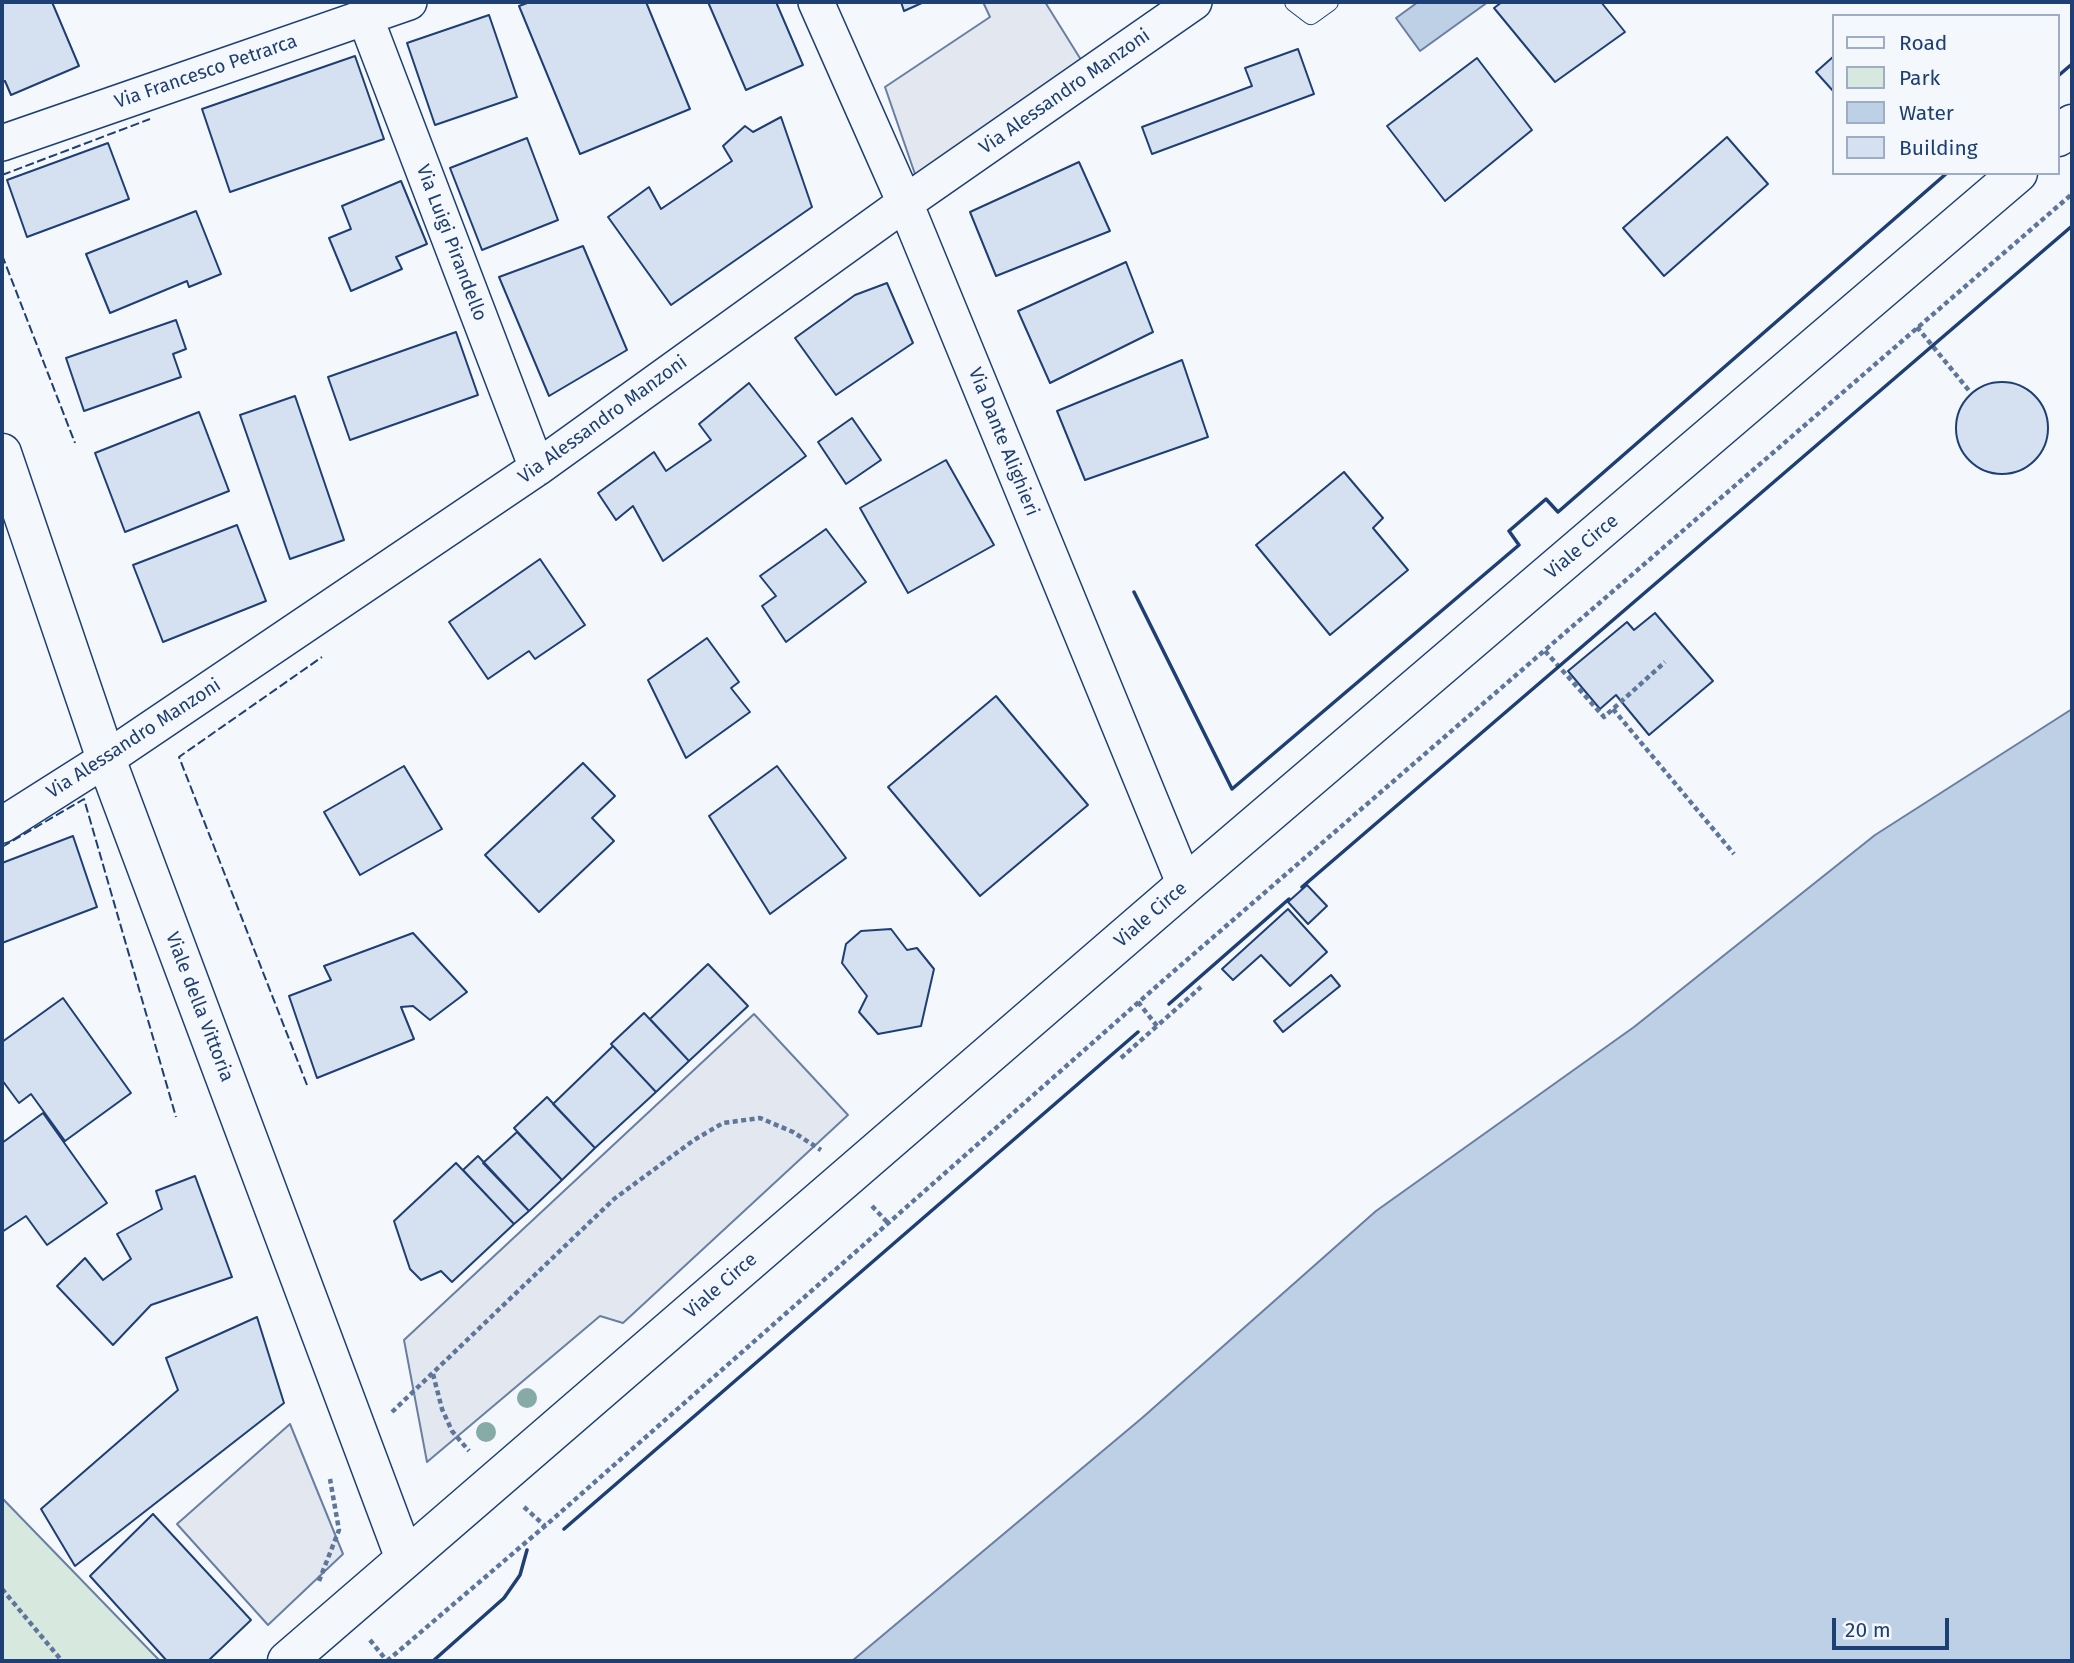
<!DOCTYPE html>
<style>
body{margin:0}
#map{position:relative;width:2074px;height:1663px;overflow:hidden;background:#f4f7fb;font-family:"Fira Sans",sans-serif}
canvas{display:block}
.frame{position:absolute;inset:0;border:4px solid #1d3f73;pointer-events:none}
.legend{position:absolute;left:1832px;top:14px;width:228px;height:161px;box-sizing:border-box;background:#f4f7fb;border:2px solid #9eadc5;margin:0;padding:9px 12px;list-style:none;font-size:21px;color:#1d3f73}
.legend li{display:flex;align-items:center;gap:14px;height:35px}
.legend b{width:35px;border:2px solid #9eadc5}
.scale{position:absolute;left:1832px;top:1618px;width:117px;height:32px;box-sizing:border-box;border:4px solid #1d3f73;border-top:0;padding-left:9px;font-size:21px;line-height:24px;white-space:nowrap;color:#1d3f73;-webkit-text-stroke:5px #f4f7fb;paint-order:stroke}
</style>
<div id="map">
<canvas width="2074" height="1663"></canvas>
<div class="frame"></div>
<ul class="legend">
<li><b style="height:9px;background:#f4f7fb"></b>Road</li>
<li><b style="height:19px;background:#d7e8df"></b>Park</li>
<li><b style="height:19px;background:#bed0e5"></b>Water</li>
<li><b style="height:19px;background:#d5e0f0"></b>Building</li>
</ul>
<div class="scale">20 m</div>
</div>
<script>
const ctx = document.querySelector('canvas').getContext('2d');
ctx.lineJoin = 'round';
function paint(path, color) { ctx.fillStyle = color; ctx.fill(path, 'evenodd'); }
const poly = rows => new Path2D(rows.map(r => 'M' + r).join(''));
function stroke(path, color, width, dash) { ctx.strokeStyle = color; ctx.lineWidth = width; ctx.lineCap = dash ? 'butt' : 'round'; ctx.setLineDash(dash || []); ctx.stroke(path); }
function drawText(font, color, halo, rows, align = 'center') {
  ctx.font = font + ' "Fira Sans",sans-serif'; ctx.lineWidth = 5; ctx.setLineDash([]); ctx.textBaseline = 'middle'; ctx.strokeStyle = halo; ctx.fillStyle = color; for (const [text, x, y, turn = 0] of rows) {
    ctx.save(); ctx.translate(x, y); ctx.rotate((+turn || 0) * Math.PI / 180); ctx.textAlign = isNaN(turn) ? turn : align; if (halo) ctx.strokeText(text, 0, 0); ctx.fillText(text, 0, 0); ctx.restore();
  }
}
const green = poly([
 [2,1498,160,1661,2,1661,2,1498]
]);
paint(green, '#d7e8df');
stroke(green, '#687fa3', 2);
const parking = poly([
 [983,2,1045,2,1083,63,916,177,885,87,990,17,983,2],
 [754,1014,848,1115,623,1323,600,1316,427,1462,404,1340,754,1014],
 [290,1424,343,1554,268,1625,177,1524,290,1424]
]);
paint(parking, '#e3e8f0');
stroke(parking, '#687fa3', 2);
const water = poly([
 [1418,2,1488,2,1420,51,1396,18,1418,2],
 [2072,709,2072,1661,852,1661,1142,1418,1376,1211,1634,1027,1875,835,2072,709]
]);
paint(water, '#bed0e5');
stroke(water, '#687fa3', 2);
const building = poly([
 [2,2,52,2,79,66,11,95,5,81,2,82,2,2],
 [530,2,646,2,690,109,580,154,519,6,530,2],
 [708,2,776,2,803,65,746,90,708,2],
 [901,2,924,2,904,11,901,2],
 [1502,2,1601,2,1625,32,1555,82,1494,8,1502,2],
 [489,15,517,97,435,125,407,43,489,15],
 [1298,49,1314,94,1152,154,1142,127,1252,86,1245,68,1298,49],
 [355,56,384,139,230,192,202,109,355,56],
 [1834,56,1834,92,1816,72,1834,56],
 [1477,58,1532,130,1445,201,1387,126,1477,58],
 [781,117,812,207,671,305,608,217,649,187,661,209,732,161,723,146,745,126,753,132,781,117],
 [1727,137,1768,184,1664,276,1623,228,1727,137],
 [527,138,558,220,482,250,450,168,527,138],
 [108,143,129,199,27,237,7,180,108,143],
 [1079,162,1110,231,996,276,970,212,1079,162],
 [401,181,427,244,396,257,402,269,351,291,329,238,351,229,342,206,401,181],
 [196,211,221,274,189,287,187,281,110,313,86,254,196,211],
 [583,246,627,350,549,396,499,277,583,246],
 [1126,262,1153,332,1050,383,1018,311,1126,262],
 [887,283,913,343,836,395,795,338,855,295,887,283],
 [176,320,186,349,173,354,181,377,84,411,66,358,176,320],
 [456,332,478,395,350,440,328,377,456,332],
 [1182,360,1208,437,1085,480,1057,411,1182,360],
 '1956 428a46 46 0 1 1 92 0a46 46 0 1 1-92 0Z',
 [749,383,806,456,663,561,633,506,616,520,598,493,654,452,666,471,711,440,699,424,749,383],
 [295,396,344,540,290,559,240,415,295,396],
 [199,412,229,491,125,532,95,453,199,412],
 [852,418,881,460,846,484,818,442,852,418],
 [946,460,994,545,908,593,860,508,946,460],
 [1344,472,1383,518,1373,528,1408,570,1330,635,1256,545,1344,472],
 [237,525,266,601,163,642,133,565,237,525],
 [826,529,866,582,786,642,762,606,776,596,760,576,826,529],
 [540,559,585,625,535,659,529,651,488,679,449,622,540,559],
 [1655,613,1713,681,1649,735,1616,695,1600,709,1568,671,1627,622,1634,630,1655,613],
 [707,638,739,682,731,688,750,712,686,758,648,680,707,638],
 [996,696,1088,805,980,896,888,787,996,696],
 [583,763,615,796,592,818,614,841,539,912,485,855,583,763],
 [404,766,442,829,360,875,324,812,404,766],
 [777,766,846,858,770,914,709,816,777,766],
 [73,836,97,907,2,943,2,863,73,836],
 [1307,885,1327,906,1308,924,1288,902,1307,885],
 [1288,909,1327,952,1290,986,1261,955,1233,980,1222,969,1288,909],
 [891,929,907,950,917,948,934,969,921,1026,878,1034,859,1012,867,996,842,963,846,944,861,931,891,929],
 [413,933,467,992,430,1020,413,1006,401,1007,414,1039,317,1078,289,996,331,980,324,966,413,933],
 [708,964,748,1006,689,1061,650,1019,708,964],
 [1331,975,1340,986,1283,1032,1274,1021,1331,975],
 [63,998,131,1093,65,1141,31,1094,19,1103,2,1080,2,1042,63,998],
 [644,1013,689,1061,656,1092,611,1044,644,1013],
 [613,1046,656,1092,595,1148,553,1104,613,1046],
 [547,1097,595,1148,562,1180,514,1128,547,1097],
 [43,1113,107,1203,47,1245,26,1216,2,1232,2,1143,43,1113],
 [517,1132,562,1180,529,1211,483,1163,517,1132],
 [478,1156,529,1211,514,1224,463,1170,478,1156],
 [456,1163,514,1224,452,1282,441,1271,421,1280,410,1269,394,1221,456,1163],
 [195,1176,232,1277,151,1305,113,1345,57,1286,85,1258,103,1280,131,1259,117,1234,162,1209,156,1191,195,1176],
 [257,1317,284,1403,75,1566,41,1509,178,1390,166,1358,257,1317],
 [153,1514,251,1620,208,1661,167,1661,90,1576,153,1514]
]);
paint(building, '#d5e0f0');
stroke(building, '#1d3f73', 2);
const lane = poly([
 [1294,2,1311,15,1329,2]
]);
const street = poly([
 [816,2,905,203,1185,885],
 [365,17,537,468],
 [2,143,409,2],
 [2,825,106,759,537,468,905,203,1194,2]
]);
const secondary = poly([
 [2058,137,2072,124],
 [2,453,106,759,405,1559],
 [287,1661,1185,885,2018,173]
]);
stroke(lane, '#1d3f73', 20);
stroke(street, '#1d3f73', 38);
stroke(secondary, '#1d3f73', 41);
stroke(poly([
 [1917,327,1971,393],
 [1545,651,1604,717,1665,662],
 [1613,709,1734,854],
 [1138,1002,1157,1026,1201,987],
 [1121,1058,1157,1026],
 [872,1206,888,1223],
 [433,1374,442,1409,452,1431,469,1451],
 [392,1412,614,1199,694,1140,723,1123,760,1118,793,1132,821,1150],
 [524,1507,545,1526],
 [319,1581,339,1530,330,1479],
 [2,1589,62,1661],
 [370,1640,387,1661],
 [387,1661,545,1526,1166,978,2072,194]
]), '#5e769c', 4.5, [5, 3.5]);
stroke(lane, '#f4f7fb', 18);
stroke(street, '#f4f7fb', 35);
stroke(secondary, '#f4f7fb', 38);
stroke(poly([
 [2,175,150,119],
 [2,255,75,443],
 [2,847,84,799,176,1117],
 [307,1085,179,757,322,657]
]), '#1d3f73', 2, [9, 3.5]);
stroke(poly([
 [2058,76,2072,64],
 [1134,592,1232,789,1519,545,1509,531,1546,499,1558,512,1947,173],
 [1302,887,2072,226],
 [1169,1004,1289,899],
 [564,1529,1138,1032],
 [433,1661,504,1598,520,1575,527,1550]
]), '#1d3f73', 3.5);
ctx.fillStyle = '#86aba6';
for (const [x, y] of [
 [527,1398],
 [486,1432]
]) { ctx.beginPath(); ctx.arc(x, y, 10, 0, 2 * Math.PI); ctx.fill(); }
drawText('19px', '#1d3f73', '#f4f7fb', [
 ["Via Francesco Petrarca",206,72,-19],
 ["Via Alessandro Manzoni",1065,92,-35],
 ["Via Luigi Pirandello",451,243,69],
 ["Via Alessandro Manzoni",603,420,-36],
 ["Via Dante Alighieri",1003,442,68],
 ["Viale Circe",1582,547,-40],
 ["Via Alessandro Manzoni",134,739,-33],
 ["Viale Circe",1151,915,-41],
 ["Viale della Vittoria",199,1007,69],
 ["Viale Circe",721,1286,-41]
]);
</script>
